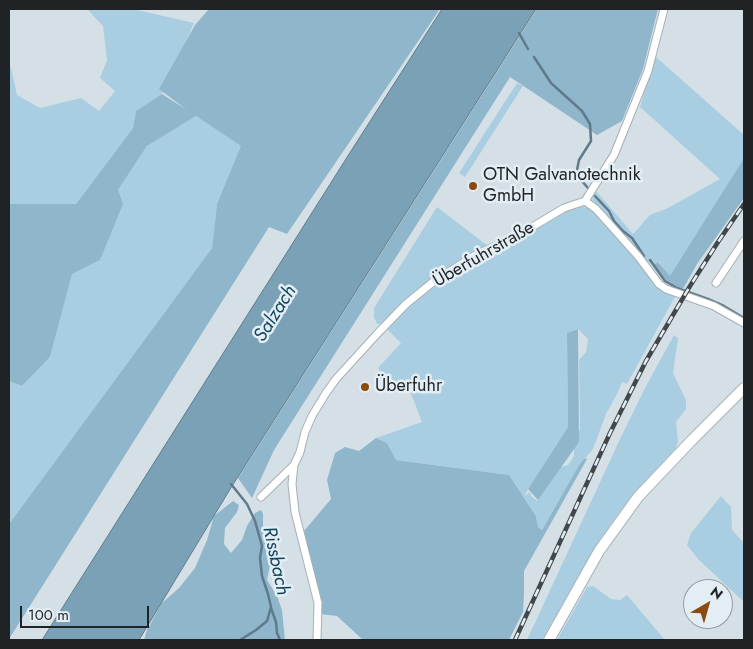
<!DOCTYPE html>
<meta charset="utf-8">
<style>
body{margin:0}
#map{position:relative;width:753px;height:649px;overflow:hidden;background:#d5e0e6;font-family:Jost,sans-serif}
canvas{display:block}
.frame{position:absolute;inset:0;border:10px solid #1f2326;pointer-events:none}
.north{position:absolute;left:683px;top:579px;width:50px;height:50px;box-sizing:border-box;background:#e2edf4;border:1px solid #949ca2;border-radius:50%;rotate:38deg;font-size:14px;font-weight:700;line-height:20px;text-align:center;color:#1f2326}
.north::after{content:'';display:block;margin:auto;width:18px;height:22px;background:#894b0e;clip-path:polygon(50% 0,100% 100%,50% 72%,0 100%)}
.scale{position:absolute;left:20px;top:606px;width:129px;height:22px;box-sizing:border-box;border:2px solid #1f2326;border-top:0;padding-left:6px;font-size:15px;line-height:18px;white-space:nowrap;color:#1f2326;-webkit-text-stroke:4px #e2edf4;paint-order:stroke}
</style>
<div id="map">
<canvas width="753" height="649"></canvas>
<div class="frame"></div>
<div class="north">N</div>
<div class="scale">100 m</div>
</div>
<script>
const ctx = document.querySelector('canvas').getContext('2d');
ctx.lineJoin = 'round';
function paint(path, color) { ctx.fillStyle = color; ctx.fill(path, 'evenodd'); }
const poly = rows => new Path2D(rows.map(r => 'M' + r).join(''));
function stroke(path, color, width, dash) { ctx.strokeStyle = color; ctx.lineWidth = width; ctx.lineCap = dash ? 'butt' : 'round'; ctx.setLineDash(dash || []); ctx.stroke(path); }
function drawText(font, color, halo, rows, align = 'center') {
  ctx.font = font + ' Jost,sans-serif'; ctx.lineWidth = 5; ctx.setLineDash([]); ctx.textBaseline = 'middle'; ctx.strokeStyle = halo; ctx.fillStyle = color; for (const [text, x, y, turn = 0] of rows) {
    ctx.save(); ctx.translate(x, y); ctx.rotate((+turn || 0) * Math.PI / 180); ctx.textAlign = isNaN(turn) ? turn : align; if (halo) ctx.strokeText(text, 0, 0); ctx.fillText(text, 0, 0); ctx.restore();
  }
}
paint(poly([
 [87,9,133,9,194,23,162,94,136,111,133,128,76,204,9,204,9,67,11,68,17,95,40,108,81,98,99,111,115,91,100,78,107,60,103,26],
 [655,56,744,135,744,158,670,277,659,262,654,265,644,259,592,199,596,191,633,234,650,215,668,208,720,179,640,107],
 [517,83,523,86,465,177,459,173],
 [196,116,242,146,217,204,212,248,9,524,9,381,22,386,50,357,72,273,100,260,118,190,147,146],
 [581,206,587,208,595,211,636,258,659,287,676,295,627,384,622,382,616,396,606,414,593,449,579,465,542,530,538,527,536,516,509,475,396,460,387,443,376,438,422,422,412,396,408,390,395,388,378,368,401,343,386,328,414,302,449,275,463,265,524,236,568,211],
 [578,329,588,339,586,352,579,360,580,419,580,429,574,442,574,456,568,465,558,468,537,501,531,496,530,492,525,496,528,489,568,427,567,333],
 [437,207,488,246,456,263,434,277,380,324,377,324,374,317,374,308],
 [674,335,678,338,673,373,686,400,686,409,676,422,678,442,676,448,635,492,618,514,595,547,542,640,527,640,620,439,646,386],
 [721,496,731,507,732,530,744,543,744,602,699,560,687,545,691,533],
 [593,586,611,599,620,600,627,595,665,640,557,640,587,587]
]), '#a9cee2');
paint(poly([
 [209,9,440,9,287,234,269,227,9,639,9,524,212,248,217,204,241,146,196,116,147,146,118,190,123,204,100,260,72,274,50,357,22,386,9,381,9,204,76,204,133,128,136,111,162,94,187,110,159,89,195,25],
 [537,9,658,9,643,69,622,121,597,135,510,77,274,450,252,498,238,478],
 [744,158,744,198,697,264,683,289,677,287,666,280,654,265,658,262,670,276],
 [578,329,579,442,538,500,528,489,568,427,567,333],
 [376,438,387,443,396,460,509,475,536,516,538,527,542,530,579,465,585,458,587,459,524,571,524,593,523,612,509,640,363,640,337,616,320,614,304,531,331,499,327,480,335,453,345,447,359,451],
 [233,501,239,505,237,512,225,528,224,544,231,553,242,540,247,526,255,513,261,510,263,514,263,529,268,543,270,565,267,580,277,596,282,610,285,640,144,640,147,630,162,603,179,588,195,568,207,540,214,516]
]), '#8fb6ca');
const water = poly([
 [442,9,536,9,232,486,139,640,42,640,351,151,442,9]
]);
paint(water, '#7ba1b6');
stroke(water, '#5f7b8b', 1);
stroke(poly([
 [519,33,528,49],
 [534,57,551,83,582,111,590,124,591,141,579,160,577,170,581,180,588,188],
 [595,196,609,211,614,221,623,231,632,238,644,256],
 [650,260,665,281,677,288,708,299,724,306,744,318],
 [231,484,247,504,255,521,262,546,260,558,262,576,268,594,271,607,267,621,256,630,240,640],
 [271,608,276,622,277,633,280,640]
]), '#5f7b8b', 2.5);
const street = poly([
 [585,201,614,155,648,71,664,9],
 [585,201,596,209,605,219,638,256,659,284,666,289,714,306,744,323],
 [716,283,744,241],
 [294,465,292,484,295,512,318,603,317,640],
 [261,497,294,465,300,452,305,432,312,416,326,393,336,379,378,333,406,304,433,282,474,256,522,233,564,208,585,201]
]);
const secondary = poly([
 [549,640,599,551,638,497,691,441,744,388]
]);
stroke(street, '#a6b0b6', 9);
stroke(secondary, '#a6b0b6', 12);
stroke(street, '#fff', 7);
stroke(secondary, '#fff', 10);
const rail = poly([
 [515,640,610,433,646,361,690,286,718,242,744,204]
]);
stroke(rail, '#41474a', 4.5);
stroke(rail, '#e2edf4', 2.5, [8]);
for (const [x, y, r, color] of [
 [473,186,5,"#894b0e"],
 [365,387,5,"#894b0e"]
]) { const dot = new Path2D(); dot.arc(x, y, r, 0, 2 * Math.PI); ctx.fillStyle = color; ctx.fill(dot); stroke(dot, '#e2edf4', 2); }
drawText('18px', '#1f2326', '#e2edf4', [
 ["OTN Galvanotechnik",483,176],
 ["GmbH",483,197],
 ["Überfuhr",375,387]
], 'left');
drawText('18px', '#1f2326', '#e2edf4', [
 ["Überfuhrstraße",484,255,-30]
]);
drawText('italic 19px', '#13465c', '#e2edf4', [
 ["Salzach",276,314,-58],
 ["Rissbach",275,561,78]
]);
</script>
